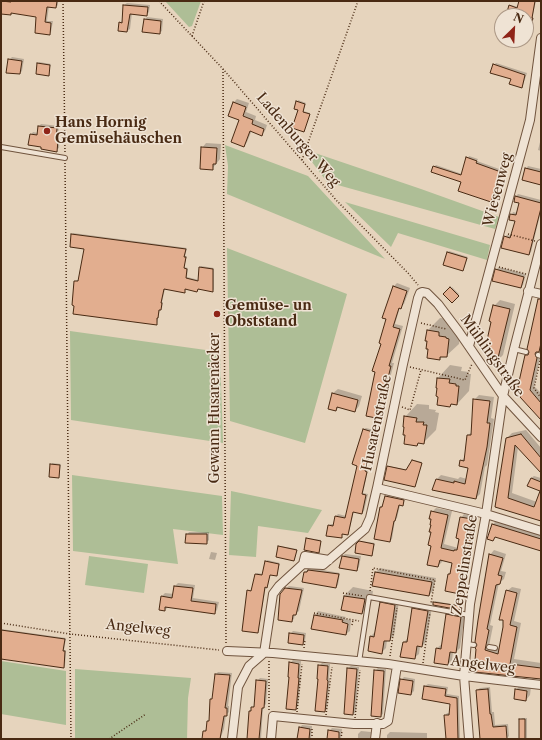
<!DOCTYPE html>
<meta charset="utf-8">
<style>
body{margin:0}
#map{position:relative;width:542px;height:740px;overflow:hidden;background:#e6d4bd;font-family:"Libre Caslon Text",serif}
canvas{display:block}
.frame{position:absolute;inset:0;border:2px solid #492a13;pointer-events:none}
.north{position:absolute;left:494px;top:8px;width:40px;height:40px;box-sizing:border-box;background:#efe3d4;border:1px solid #ad9987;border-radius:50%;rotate:24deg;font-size:11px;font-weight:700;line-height:16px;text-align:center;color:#492a13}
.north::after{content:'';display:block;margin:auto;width:14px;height:18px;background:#8f2418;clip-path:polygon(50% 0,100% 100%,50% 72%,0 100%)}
</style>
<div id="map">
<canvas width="542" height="740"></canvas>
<div class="frame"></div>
<div class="north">N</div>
</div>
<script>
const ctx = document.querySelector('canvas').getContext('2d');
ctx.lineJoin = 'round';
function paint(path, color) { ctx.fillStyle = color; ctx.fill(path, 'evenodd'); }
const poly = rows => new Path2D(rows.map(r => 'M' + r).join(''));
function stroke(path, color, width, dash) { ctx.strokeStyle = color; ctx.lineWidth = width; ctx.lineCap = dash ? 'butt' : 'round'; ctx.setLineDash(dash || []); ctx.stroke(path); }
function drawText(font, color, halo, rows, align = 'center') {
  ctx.font = font + ' "Libre Caslon Text",serif'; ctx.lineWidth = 3; ctx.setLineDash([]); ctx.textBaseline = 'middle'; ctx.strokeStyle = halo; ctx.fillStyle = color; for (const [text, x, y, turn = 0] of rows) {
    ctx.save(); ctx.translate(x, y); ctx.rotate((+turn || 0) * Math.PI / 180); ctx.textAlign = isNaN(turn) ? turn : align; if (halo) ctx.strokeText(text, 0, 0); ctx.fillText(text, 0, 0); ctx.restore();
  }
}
paint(poly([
 [165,1,201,1,192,26,189,27],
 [225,145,308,176,385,259,227,194,228,166],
 [312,152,421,189,499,217,495,229,327,182,309,158],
 [345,202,490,245,487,260,398,233,391,247],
 [227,248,347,294,305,443,230,421],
 [70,331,220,352,223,443,71,420],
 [72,475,222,496,223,535,173,529,178,564,73,551],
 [231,491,322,510,308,533,258,526,256,557,229,555],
 [89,556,148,564,144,593,85,585],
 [1,661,66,671,66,725,1,714],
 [75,669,191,678,188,698,187,739,75,739]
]), '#aebe96');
paint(poly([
 [1,1,58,1,58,5,56,7,49,6,47,21,53,21,51,32,49,34,38,16,12,12,1,13],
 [520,1,536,1,528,36,526,35,526,16,521,16,521,14,510,6,511,5,518,7],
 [127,3,150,5,149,12,146,15,132,13,130,29,127,31,120,23,123,20,124,5],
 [147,17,163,19,162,31,159,33,145,20],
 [12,57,24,59,22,71,20,73,9,60],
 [39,62,51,64,48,74,38,63],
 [496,63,527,73,523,85,521,87,494,65],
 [237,99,249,103,246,112,256,116,255,120,267,125,265,131,262,134,252,130,247,142,244,146,240,119,234,102],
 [298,100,306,103,303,111,310,113,304,131,299,110,295,108],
 [41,124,59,126,58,138,60,138,59,148,56,150,42,146,31,135,33,132,38,133,39,126],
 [541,138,541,151,538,150],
 [206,143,221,144,220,159,212,169,202,148],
 [469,156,478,159,477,161,502,170,491,201,462,181,434,167,436,165,462,174],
 [528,166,541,169,541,184,526,169],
 [518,194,541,200,541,211,531,252,529,254,505,237,507,235,512,236,516,220,510,219,513,212,517,213,520,202,516,196],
 [73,233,187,248,185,256,187,256,184,267,188,268,187,277,199,280,200,267,201,266,214,268,214,289,213,291,186,288,184,292,165,289,162,302,163,302,162,308,160,309,157,324,75,281,79,280,85,249,71,247,72,234],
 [449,251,468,257,463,270,448,252],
 [499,267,526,274,523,285,520,287,496,270],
 [397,283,410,288,404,304,400,307,395,324,403,326,392,363,394,363,388,386,384,390,379,414,376,417,382,343,394,286],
 [452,287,459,294,452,301,444,294],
 [541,299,541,348,539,350,541,354,534,386,541,393,541,418,521,397,526,356,530,352],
 [500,300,515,304,503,355,497,361,494,306],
 [440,318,452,319,458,326,461,327,459,344,446,356,442,356,440,359,429,348,427,331],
 [450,365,462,367,461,371,469,372,468,374,471,374,469,391,457,404,453,403,450,406,438,378],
 [338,389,362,396,359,406,355,411,340,406,336,410,329,408,333,393],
 [479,395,494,397,491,418,494,419,487,465,485,467,480,494,476,498,437,479,441,475,458,479,460,477,467,479,469,467,461,461,466,456,468,435,472,432,474,400],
 [417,404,429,405,429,409,436,410,435,412,439,413,436,430,424,442,420,442,417,444,405,417],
 [366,428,378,431,366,470,368,470,363,493,368,494,364,511,362,513,354,511,349,532,348,534,343,533,341,537,329,525,331,524,335,524,336,516,338,514,346,516,358,465,364,429],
 [526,430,541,448,541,472,518,447,512,493,537,502,541,493,541,520,496,506,507,438,512,433],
 [414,460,422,462,415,486,388,467,389,466,408,470],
 [52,463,61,464,59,477,50,476],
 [534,476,541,478,541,491,528,486,531,478],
 [388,494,405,498,404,503,402,505,400,505,397,518,395,520,392,539,390,541,381,507,384,505,386,496],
 [436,508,452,511,444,544,458,548,461,518,464,514,476,516,472,547,470,549,464,589,460,593,449,574,452,571,453,562,443,560,442,562,438,566,433,545,432,512],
 [498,519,541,533,541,550,496,536,493,539,493,524],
 [189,532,209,532,209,540,206,543,187,535],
 [308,538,321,540,319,551,307,539],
 [361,541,375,543,372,555,357,544],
 [280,546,297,549,295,559,294,560,279,547],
 [494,550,506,554,501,571,506,572,504,579,499,583,490,625,493,626,489,646,500,649,504,627,507,591,512,587,521,589,514,621,521,623,514,659,541,663,541,679,475,671,490,555],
 [211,552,217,553,215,560,209,559],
 [345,554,361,556,359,567,357,570,342,557],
 [267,560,280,563,277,574,276,575,270,574,268,585,266,586,258,632,248,591,252,590,256,574,257,573,263,574],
 [311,568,340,573,338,585,336,587,305,572],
 [380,568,436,578,433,591,429,595,374,585,376,572],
 [178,583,195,585,193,598,219,602,217,610,214,613,168,607,165,610,162,596,165,593,174,594,175,586],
 [289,586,304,588,299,611,295,614,294,619,291,621,284,590],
 [353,587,373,591,371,604,362,613,342,609,344,596],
 [385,599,399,601,394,636,389,640,387,640,386,648,382,652,371,636,375,632,381,603],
 [435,601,461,606,461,608,460,609,434,602],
 [418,605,432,607,426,642,422,646,420,646,419,654,414,658,404,642,408,638,413,609],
 [318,611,346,617,345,619,351,620,350,631,346,634,313,628,315,615],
 [451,611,465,613,460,648,456,652,453,652,452,660,448,664,437,648,442,644,447,615],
 [1,629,66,638,64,650,66,650,65,666,64,667,1,658],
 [293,631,306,633,305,641,302,644,290,634],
 [293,660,301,661,300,675,301,675,298,706,295,709,290,663],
 [322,663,330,664,329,678,330,678,327,709,324,711,319,666],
 [351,666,359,667,356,712,353,714,348,668],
 [378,668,386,669,383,714,380,716,375,671],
 [218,672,232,673,228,706,229,706,229,712,226,715,224,729,220,739,203,739,204,731,207,728,210,720,211,700,213,697,216,674],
 [404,677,415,679,414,691,411,694,401,680],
 [260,678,268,679,266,704,263,707,261,739,248,739,250,711,255,704,257,681],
 [428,684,448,687,447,694,459,696,460,738,459,739,447,739,445,716,447,713,451,713,451,703,425,686],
 [520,685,531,687,530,695,526,700,516,690],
 [490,687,492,712,494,712,495,725,508,724,509,736,507,738,481,739,477,690,480,688],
 [522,718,527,718,527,739,520,739,520,720],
 [302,725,312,726,311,739,298,739,300,728],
 [332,728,342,729,341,739,328,739,329,731],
 [361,731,371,732,370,739,358,739,358,734],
 [390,732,427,733,427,739,387,739,387,735]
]), '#0003');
const building = poly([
 [1,1,11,2,11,1,57,1,56,8,47,7,45,22,51,23,50,35,35,33,36,17,11,13,11,15,1,14,1,1],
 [519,1,535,1,532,18,533,18,528,39,526,38,526,16,520,16,520,15,507,12,509,5,517,8,519,1],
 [123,5,148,7,147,16,130,14,127,32,118,31,119,22,122,23,123,5],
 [144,19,161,21,160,34,142,32,144,19],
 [8,59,22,61,20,74,6,73,8,59],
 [37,63,50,65,49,76,36,74,37,63],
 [493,64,525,75,522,88,509,84,511,79,490,73,493,64],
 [296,101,305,104,303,112,310,114,304,132,292,128,298,110,294,109,296,101],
 [233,102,246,107,243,116,253,120,252,124,264,129,262,136,250,131,244,147,231,142,239,120,228,116,233,102],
 [38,126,57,128,56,140,58,140,57,152,41,149,41,147,28,145,30,134,37,135,38,126],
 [201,147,217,148,216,164,213,164,213,170,200,169,201,147],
 [466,157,477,161,476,163,501,172,491,202,458,191,461,182,431,172,433,166,461,175,466,157],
 [525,168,541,172,541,185,522,180,525,168],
 [515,196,541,203,541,208,529,255,501,248,504,236,510,238,515,221,509,220,510,214,516,215,519,203,514,202,515,196],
 [71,234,186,249,184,257,186,257,184,268,187,269,186,278,198,281,199,267,213,269,213,292,198,289,197,292,185,289,185,293,164,289,161,303,162,303,161,310,159,310,158,318,157,318,157,325,73,314,74,306,72,305,74,281,78,281,84,249,70,247,71,234],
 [447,252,467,258,463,271,443,265,447,252],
 [495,269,524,277,521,288,492,281,495,269],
 [393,286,407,291,401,309,399,308,393,327,400,329,389,366,391,366,385,390,382,389,376,418,366,416,375,372,372,371,381,344,379,343,386,319,382,318,393,286],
 [450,287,459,296,452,303,443,294,450,287],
 [538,299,541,299,541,343,539,352,536,352,535,354,537,358,530,390,541,403,541,420,520,397,518,386,525,355,528,355,529,352,527,349,538,299],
 [493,305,510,309,497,362,491,360,492,357,486,355,488,345,486,345,491,322,489,321,493,305],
 [427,330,439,332,439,336,446,337,446,338,449,339,447,357,440,357,440,360,427,358,428,349,426,349,427,341,425,341,427,330],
 [437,378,450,379,449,383,456,384,456,386,459,386,457,405,451,404,450,407,437,405,438,397,436,396,437,388,436,388,437,378],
 [332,393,358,400,355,412,337,407,336,411,328,409,332,393],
 [473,399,490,401,487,423,490,423,487,447,476,499,432,490,436,479,454,483,454,481,465,484,468,468,459,466,460,460,464,461,467,435,471,435,473,399],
 [404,416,417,418,416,422,424,422,423,425,427,425,424,444,418,443,417,446,404,444,405,435,403,435,404,427,403,427,404,416],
 [363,429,376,433,365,471,367,472,362,494,366,495,362,514,353,512,348,535,342,534,342,538,326,536,328,525,333,526,335,516,345,518,357,466,352,464,363,429],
 [521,434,541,458,541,473,515,445,508,498,534,507,540,491,527,486,531,478,541,482,541,521,495,507,506,438,521,434],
 [412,460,422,463,415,487,384,480,387,466,406,470,412,460],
 [50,464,60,465,59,478,49,477,50,464],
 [385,496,404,500,403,506,399,505,395,521,394,521,390,542,374,539,380,507,382,507,385,496],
 [431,511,448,515,441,548,454,551,454,550,457,550,459,539,456,538,460,517,472,519,469,552,467,552,460,594,445,591,448,574,450,574,452,563,440,560,438,567,427,565,431,546,428,545,431,532,429,532,431,525,430,525,431,519,429,519,431,511],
 [492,524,541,539,541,551,495,537,493,541,487,539,492,524],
 [186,534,207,534,207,544,185,543,186,534],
 [306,538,321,541,319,553,304,550,306,538],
 [359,541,374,544,372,556,355,553,356,544,359,541],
 [278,546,297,550,294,561,276,557,278,546],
 [489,554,503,558,498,575,502,576,500,584,496,585,487,629,489,630,485,650,498,654,503,627,503,620,499,620,506,590,517,593,510,625,517,627,510,664,541,668,541,679,474,672,476,649,475,648,477,645,475,642,478,620,489,554],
 [342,556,359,559,357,571,339,568,342,556],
 [265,561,279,564,277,576,270,575,267,588,265,587,258,633,242,631,247,590,251,591,255,574,262,575,265,561],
 [308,570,339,574,336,588,302,582,304,572,307,572,308,570],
 [375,572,432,582,429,596,372,586,375,572],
 [174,586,193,588,191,601,216,604,215,614,165,607,165,611,159,610,161,596,172,598,174,586],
 [285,588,302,590,296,615,293,615,292,622,278,620,280,594,285,588],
 [344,596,365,599,362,614,341,610,344,596],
 [380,602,395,605,390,641,384,641,382,654,368,651,370,636,374,637,380,602],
 [433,602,461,606,460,610,433,605,433,602],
 [412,608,428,611,422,647,417,646,415,659,400,657,403,642,407,642,412,608],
 [446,614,461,617,456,653,450,652,448,665,434,663,436,648,441,649,446,614],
 [314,615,343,620,342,622,348,624,346,635,311,629,314,615],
 [1,630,65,639,63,651,65,651,64,668,1,659,1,630],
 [289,633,304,635,303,645,288,643,289,633],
 [289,662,299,664,298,678,299,678,296,710,286,709,289,677,288,677,289,662],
 [318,665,328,666,327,680,328,681,325,712,315,711,318,679,317,679,318,665],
 [347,668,357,669,353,715,344,714,347,668],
 [374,670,384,671,381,717,371,716,374,670],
 [215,674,230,675,225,708,227,708,227,716,224,716,220,739,202,739,203,731,206,731,207,721,209,721,210,699,212,699,215,674],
 [400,679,413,681,411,695,398,693,400,679],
 [256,680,266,681,264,708,262,708,259,739,247,739,249,711,251,711,251,707,254,707,256,680],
 [424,686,446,689,445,696,457,698,458,739,446,739,444,715,449,715,450,704,422,699,424,686],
 [488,689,490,714,491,714,493,727,506,726,507,739,480,739,476,690,488,689],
 [515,689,527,691,526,701,514,699,515,689],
 [519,719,525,719,525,739,519,739,519,719],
 [299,727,310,729,309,739,297,739,299,727],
 [328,730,339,732,339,739,327,739,328,730]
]);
paint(building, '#e2ae8f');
stroke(building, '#492a13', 1);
const lane = poly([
 [1,147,65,158],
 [514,349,526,352],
 [538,355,541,356],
 [467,644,474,645],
 [489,647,495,648],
 [359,662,369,597,469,615]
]);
const street = poly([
 [528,291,541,294],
 [469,346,530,120,541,38],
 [541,437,503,396,459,332,438,304,427,293,422,292,420,293,418,298,403,364,377,488,486,514,541,531],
 [303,564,305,556,329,560],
 [227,651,273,653,388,664,464,676,541,685],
 [232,739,238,687,249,666,264,653,273,594,279,586,303,564,323,565,365,529,370,518,377,488],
 [271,739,273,716,354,724,383,724,388,721,397,666],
 [375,739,377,723],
 [469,739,464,676,470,604,486,514,503,396,514,349,541,244]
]);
stroke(lane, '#70543e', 6);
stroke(street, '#70543e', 10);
stroke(poly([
 [63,1,65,153],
 [159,1,223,69,337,201,408,273,418,285],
 [192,36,204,1],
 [223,69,226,644],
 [302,160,358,1],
 [65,163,71,739],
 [508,234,535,241],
 [499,267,526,274],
 [421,323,446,329],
 [540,361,534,388,541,398],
 [410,367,465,380,472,364],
 [402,407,410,410,421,370],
 [370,591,373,568,435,580,431,603],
 [343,593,363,596],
 [314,613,359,621],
 [1,623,70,634,219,650],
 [352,625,353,620],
 [304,648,305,640],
 [390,656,397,608],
 [423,663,430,613],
 [269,710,269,660],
 [297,712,302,664],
 [326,715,332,667],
 [355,718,360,670],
 [109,739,146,714],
 [312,739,312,728],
 [341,739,342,731]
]), '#492a13', 1.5, [1, 2]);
stroke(lane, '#efe3d4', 4);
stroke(street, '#efe3d4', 8);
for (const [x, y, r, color] of [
 [47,131,4,"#8f2418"],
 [217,314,4,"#8f2418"]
]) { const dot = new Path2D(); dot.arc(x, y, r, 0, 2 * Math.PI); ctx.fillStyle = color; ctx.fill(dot); stroke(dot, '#efe3d4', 1.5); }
drawText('bold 14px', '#492a13', '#efe3d4', [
 ["Hans Hornig",55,123],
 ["Gemüsehäuschen",55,139],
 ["Gemüse- un",225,306],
 ["Obststand",225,322]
], 'left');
drawText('14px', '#492a13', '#efe3d4', [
 ["Ladenburger Weg",298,140,49],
 ["Wiesenweg",498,190,-75],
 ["Mühlingstraße",492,356,54],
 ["Gewann Husarenäcker",215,408,-90],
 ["Husarenstraße",377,423,-78],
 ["Zeppelinstraße",465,565,-81],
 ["Angelweg",138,628,6],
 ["Angelweg",483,665,7]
]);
</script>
